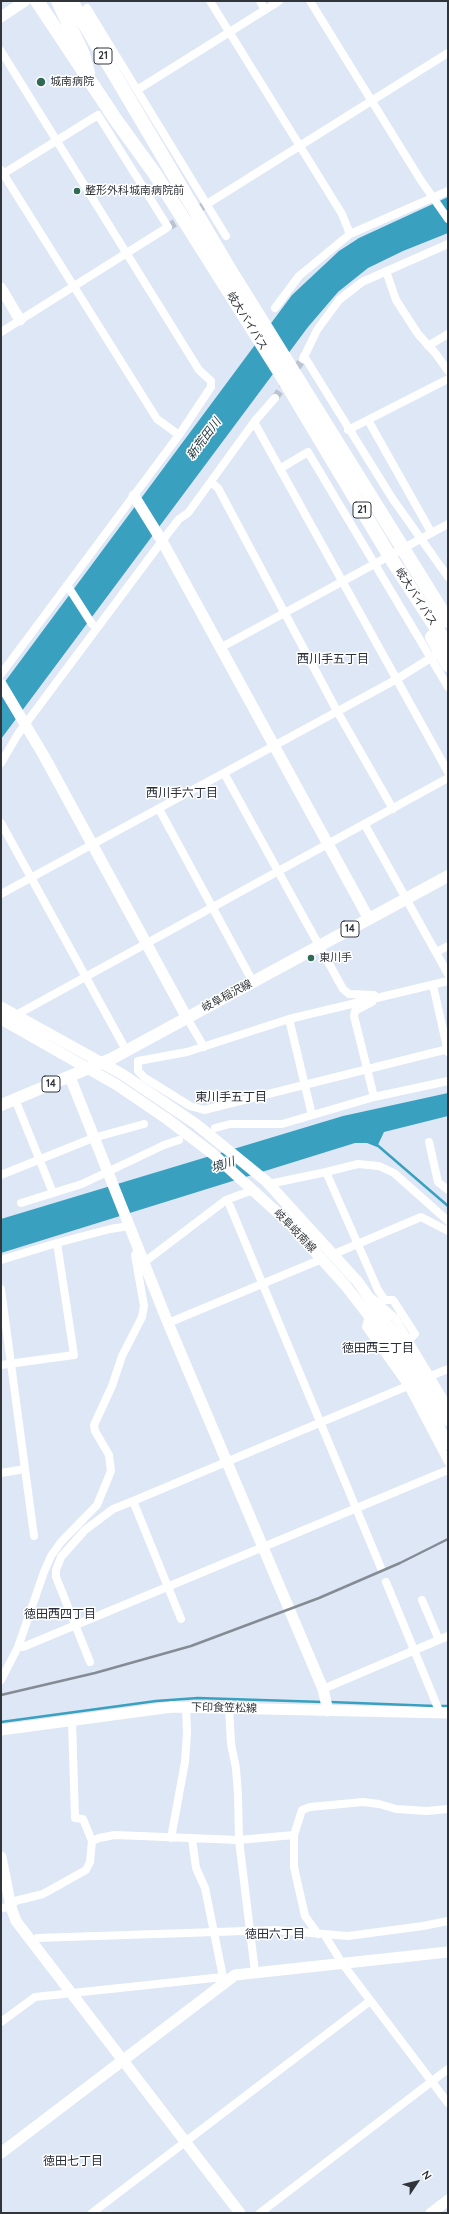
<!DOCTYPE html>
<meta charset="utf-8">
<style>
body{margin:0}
#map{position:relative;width:449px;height:2214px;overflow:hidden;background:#dee7f5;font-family:Quicksand,sans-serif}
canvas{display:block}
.frame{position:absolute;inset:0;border:2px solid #31353a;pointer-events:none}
.north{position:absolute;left:397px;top:2162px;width:40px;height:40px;-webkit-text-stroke:3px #fff;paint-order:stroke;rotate:55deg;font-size:11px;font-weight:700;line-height:16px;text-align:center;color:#31353a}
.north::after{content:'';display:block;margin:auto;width:14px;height:18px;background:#31353a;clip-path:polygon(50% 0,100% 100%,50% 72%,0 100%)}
</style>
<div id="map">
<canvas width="449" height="2214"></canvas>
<div class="frame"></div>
<div class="north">N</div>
</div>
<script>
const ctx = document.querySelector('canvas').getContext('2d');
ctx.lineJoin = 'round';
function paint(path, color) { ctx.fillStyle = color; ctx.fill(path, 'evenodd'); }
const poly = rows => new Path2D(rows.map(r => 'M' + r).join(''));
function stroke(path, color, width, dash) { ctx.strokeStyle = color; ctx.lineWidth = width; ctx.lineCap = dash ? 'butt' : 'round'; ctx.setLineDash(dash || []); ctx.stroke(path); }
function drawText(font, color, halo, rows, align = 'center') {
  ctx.font = font + ' Quicksand,"Noto Sans JP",sans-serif'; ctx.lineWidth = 3; ctx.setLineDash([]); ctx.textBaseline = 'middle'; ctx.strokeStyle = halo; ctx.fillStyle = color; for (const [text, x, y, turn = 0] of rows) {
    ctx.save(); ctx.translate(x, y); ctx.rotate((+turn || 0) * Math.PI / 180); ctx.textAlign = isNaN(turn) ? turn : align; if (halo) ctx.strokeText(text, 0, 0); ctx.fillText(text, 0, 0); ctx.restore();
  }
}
paint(poly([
 [448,197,448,233,403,251,368,268,338,292,308,327,1,739,1,687,292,295,339,251,359,238],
 [448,1093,448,1116,384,1132,377,1147,367,1143,355,1143,1,1253,1,1219,343,1116]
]), '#3aa0c0');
stroke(poly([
 [376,1144,448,1206],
 [330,1702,435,1706],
 [440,1706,447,1706],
 [1,1722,156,1701,198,1698,323,1702]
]), '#3aa0c0', 2.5);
stroke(poly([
 [168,227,207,204],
 [275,398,303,359]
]), '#bbc3d0', 8, [8, 4]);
stroke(poly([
 [210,1,342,214,350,234],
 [260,1,265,10],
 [310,1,420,179,448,219],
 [87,8,226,236],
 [1,51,199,370,211,381,211,387,179,435,1,674],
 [137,90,279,1],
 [1,170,157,419,179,435],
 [1,175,98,115,168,227,1,332],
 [207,204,448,53],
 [386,271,396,300,418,334,436,354,448,371],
 [275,308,299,276,350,234,448,191],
 [428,346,448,334],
 [304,356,392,498,448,577],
 [303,359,317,330,339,300,362,282,448,244],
 [368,420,431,532],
 [254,422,448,772],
 [348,430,448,379],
 [281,468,308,452,448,687],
 [212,483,218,488,337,711,393,809],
 [67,585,92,624,97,628],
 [220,648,448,524],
 [1,763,18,734,162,541,179,519,188,513,254,422,275,398],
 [224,773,343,989,349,994,374,995],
 [159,809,253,982],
 [1,823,126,1050],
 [365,825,448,974],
 [1,894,397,679,437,654],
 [436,952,448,946],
 [448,981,289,1019,187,1052,138,1061,138,1071,145,1078,190,1106,204,1110,448,1049],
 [433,985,448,1052],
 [372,1002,355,1011,354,1016,374,1097],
 [16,1015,448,778],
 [187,1018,204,1047],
 [289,1019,312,1115],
 [15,1099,53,1193],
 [215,1128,230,1124,282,1124,374,1097,448,1081],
 [429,1142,438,1182,448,1190],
 [326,1172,358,1164,379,1166,394,1173,448,1221],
 [1,1175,93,1138,144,1124],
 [269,1184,326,1172,378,1290,385,1300,393,1300,415,1334,409,1340],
 [21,1203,82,1184,164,1145,179,1140],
 [230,1206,381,1568],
 [57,1243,110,1229,129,1226],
 [334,1254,421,1217,448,1231],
 [1,1260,57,1243,74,1355,1,1365],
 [143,1263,226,1200,253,1190],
 [1,1289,34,1536],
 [372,1298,395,1318,448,1406],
 [369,1316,366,1327,408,1386,448,1462],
 [168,1323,322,1259],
 [428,1377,448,1369],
 [1,1473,25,1469],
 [386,1582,440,1713],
 [422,1600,439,1640],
 [181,1619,133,1501,410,1385],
 [18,1647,44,1572,51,1556,61,1542,97,1505,111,1471,109,1455,95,1431,94,1425,112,1386,122,1356,142,1317,144,1306,135,1255,138,1250],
 [90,1662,56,1577,56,1570,61,1557,85,1530,113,1509,133,1501],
 [1,1680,18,1647,23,1647,448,1470],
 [323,1689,448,1636],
 [229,1707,231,1744,236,1768,238,1795,239,1840,255,1972],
 [72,1721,75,1818,83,1819,92,1841],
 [171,1838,185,1762,187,1734,186,1707],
 [192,1839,196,1868,205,1888,223,1977,226,1980],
 [1,1908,11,1907,15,1901,43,1894,86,1870,90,1862,92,1841,99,1838,115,1835,239,1840,294,1835],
 [318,1934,305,1916,294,1867,294,1835,302,1810,310,1807,363,1802,379,1804,396,1809,427,1811,448,1809],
 [324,1934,342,1963,448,2103],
 [31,1941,37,1938,275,1930,348,1936,423,1926,448,1921],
 [1,2022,35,1997,223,1977],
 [92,2213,370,2001],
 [260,2213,448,2069]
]), '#fff', 8);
stroke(poly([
 [1,17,25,1],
 [1,288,20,320],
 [134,496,162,541,369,919],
 [1,684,44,756,187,1018],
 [1,1007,122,1074,196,1124,266,1181,358,1282,405,1350,448,1421],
 [1,1019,117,1085,167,1119,213,1154,291,1225,345,1285,369,1316,422,1396,448,1444],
 [70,1077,168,1323,323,1689,328,1711],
 [1,1730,172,1707,448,1713],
 [1,1857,11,1907,16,1921,240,2213],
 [1,2153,235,1975,448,1952],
 [431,2213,448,2200]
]), '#fff', 11);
stroke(poly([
 [1,1105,113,1058,448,876]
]), '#fff', 12);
stroke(poly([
 [37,1,116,120,155,174,279,371,392,560,448,646],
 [58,1,83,54,88,73],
 [71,1,230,270,448,621],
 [432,637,448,665]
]), '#fff', 14);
stroke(poly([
 [1,1695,95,1673,191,1646,319,1598,400,1563,448,1539]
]), '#858b94', 2.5);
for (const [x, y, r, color] of [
 [41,82,5,"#306a54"],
 [77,191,4,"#306a54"],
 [311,958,4,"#306a54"]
]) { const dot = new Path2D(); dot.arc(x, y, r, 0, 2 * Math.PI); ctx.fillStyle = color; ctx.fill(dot); stroke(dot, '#fff', 1.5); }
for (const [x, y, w] of [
 [103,56,18],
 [362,510,18],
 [350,929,18],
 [51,1084,18]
]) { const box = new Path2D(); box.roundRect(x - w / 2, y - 8, w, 16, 3); ctx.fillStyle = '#fff'; ctx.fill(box); stroke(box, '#31353a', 1); }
drawText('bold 10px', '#31353a', null, [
 ["21",103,56],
 ["21",362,510],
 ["14",350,929],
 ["14",51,1084]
]);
drawText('11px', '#31353a', '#fff', [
 ["城南病院",50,82],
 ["整形外科城南病院前",85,191],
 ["東川手",319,958]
], 'left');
drawText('11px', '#31353a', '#fff', [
 ["岐大バイパス",247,321,58],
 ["岐大バイパス",416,597,57],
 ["岐阜稲沢線",227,996,-28],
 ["岐阜岐南線",295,1231,46],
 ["下印食笠松線",224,1708,1]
]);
drawText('italic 12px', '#1e343c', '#fff', [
 ["新荒田川",204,439,-53],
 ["境川",223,1165,-18]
]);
drawText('12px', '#282e39', '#fff', [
 ["西川手五丁目",333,659],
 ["西川手六丁目",182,793],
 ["東川手五丁目",231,1097],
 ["徳田西三丁目",378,1348],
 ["徳田西四丁目",60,1614],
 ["徳田六丁目",275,1934],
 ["徳田七丁目",73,2161]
]);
</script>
